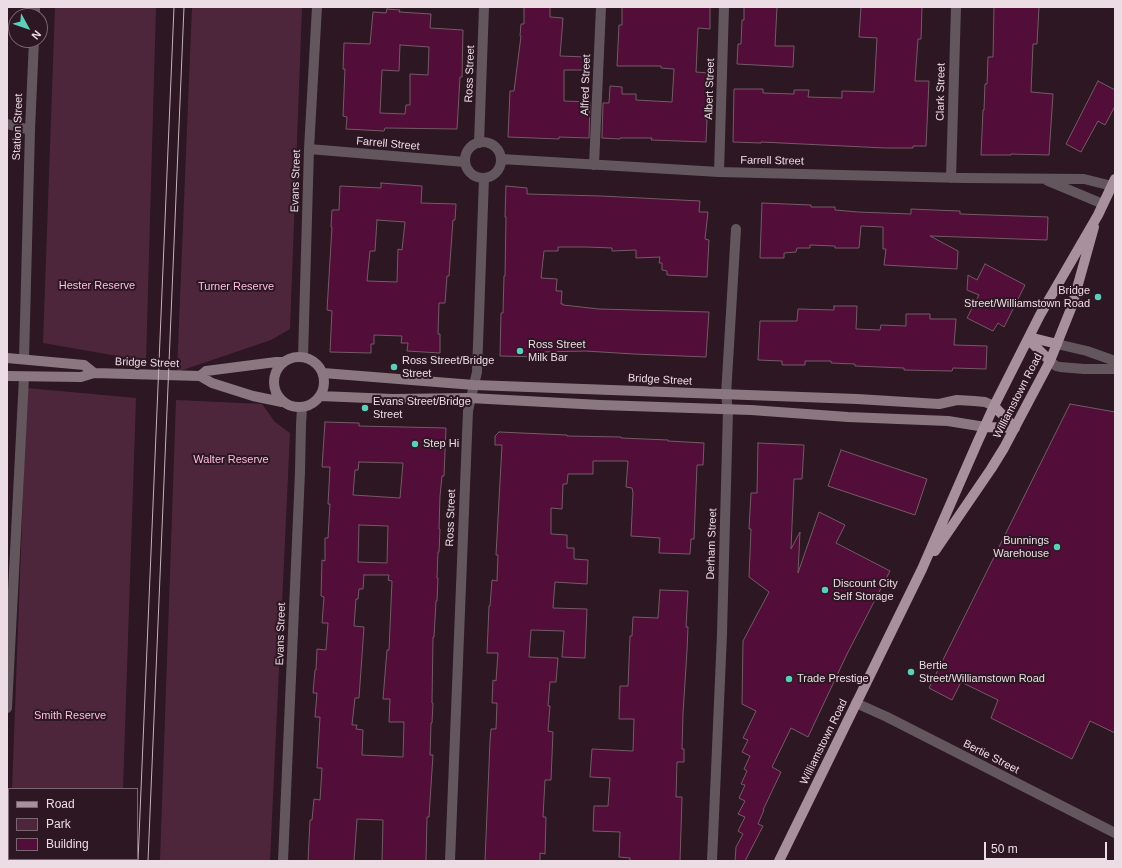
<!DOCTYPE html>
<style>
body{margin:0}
#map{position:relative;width:1122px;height:868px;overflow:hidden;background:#2c1722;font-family:Arial,sans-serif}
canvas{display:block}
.frame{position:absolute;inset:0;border:8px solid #ecdce4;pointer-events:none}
.legend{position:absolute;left:8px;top:788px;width:130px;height:72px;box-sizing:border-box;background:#2c1722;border:1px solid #796670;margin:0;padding:5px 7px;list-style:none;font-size:12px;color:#ecdce4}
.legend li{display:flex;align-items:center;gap:8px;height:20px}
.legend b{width:20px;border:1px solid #796670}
.north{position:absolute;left:8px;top:8px;width:40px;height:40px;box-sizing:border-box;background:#2c1722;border:1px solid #796670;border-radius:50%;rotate:130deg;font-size:11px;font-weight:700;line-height:16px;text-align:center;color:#ecdce4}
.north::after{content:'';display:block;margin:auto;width:14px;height:18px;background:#5dceb9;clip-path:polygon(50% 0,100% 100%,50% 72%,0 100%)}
.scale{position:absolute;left:984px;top:842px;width:123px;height:18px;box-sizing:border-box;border:2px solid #ecdce4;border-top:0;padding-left:5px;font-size:12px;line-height:14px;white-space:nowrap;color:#ecdce4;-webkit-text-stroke:3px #2c1722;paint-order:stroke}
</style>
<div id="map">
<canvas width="1122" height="868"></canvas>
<div class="frame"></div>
<ul class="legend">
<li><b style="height:5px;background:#a8909c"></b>Road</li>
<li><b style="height:11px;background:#4e263c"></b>Park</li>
<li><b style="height:11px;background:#520e38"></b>Building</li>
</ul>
<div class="north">N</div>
<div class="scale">50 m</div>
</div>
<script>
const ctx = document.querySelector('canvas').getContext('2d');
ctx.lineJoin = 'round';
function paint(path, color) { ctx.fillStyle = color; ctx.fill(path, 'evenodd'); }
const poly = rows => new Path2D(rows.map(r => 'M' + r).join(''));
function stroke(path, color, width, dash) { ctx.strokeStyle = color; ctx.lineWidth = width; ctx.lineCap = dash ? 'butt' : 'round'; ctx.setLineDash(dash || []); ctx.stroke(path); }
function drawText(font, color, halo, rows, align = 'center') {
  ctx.font = font + ' Arial,sans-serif'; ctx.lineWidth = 4; ctx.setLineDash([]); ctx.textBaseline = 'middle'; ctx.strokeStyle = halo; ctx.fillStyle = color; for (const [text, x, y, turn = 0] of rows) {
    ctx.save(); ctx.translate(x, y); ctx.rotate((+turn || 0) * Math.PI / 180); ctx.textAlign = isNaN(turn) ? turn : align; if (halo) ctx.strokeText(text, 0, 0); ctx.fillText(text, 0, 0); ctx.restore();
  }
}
paint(poly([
 [55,7,156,7,146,361,43,343],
 [192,7,302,7,290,329,271,340,177,372],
 [27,388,136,398,123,789,12,789],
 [176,400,262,404,275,422,290,433,270,861,160,861],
 [9,856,9,859,121,859,121,861,9,861]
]), '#4e263c');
const building = poly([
 [524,7,550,7,550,17,563,18,560,56,586,57,585,70,564,70,564,101,590,102,589,138,559,137,559,139,508,137,510,91,514,91,521,36,520,36,521,24,524,24,524,7],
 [622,7,710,7,710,29,698,28,696,72,709,73,706,120,707,120,706,142,651,140,652,138,620,138,620,139,602,138,603,103,609,103,610,86,622,87,622,94,636,94,636,100,672,102,674,69,661,68,661,66,617,66,619,25,622,25,622,7],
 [744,7,777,7,775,46,794,46,793,67,737,64,738,44,741,44,742,20,744,20,744,7],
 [861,7,922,7,921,39,918,39,915,81,929,81,926,146,913,146,913,148,885,148,761,142,761,143,733,142,734,89,763,89,763,93,794,94,794,90,809,90,808,97,842,98,842,91,874,92,877,38,859,37,861,7],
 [994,7,1039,7,1037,44,1033,44,1031,92,1053,94,1049,155,1011,154,1011,155,981,155,983,110,984,110,985,84,987,84,988,57,993,57,994,7],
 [387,9,400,10,399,12,431,14,430,28,463,30,462,77,460,77,457,129,385,128,384,131,346,129,347,117,343,116,345,69,343,69,344,43,370,44,373,12,386,13,387,9],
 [400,45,429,47,428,75,410,74,410,105,406,105,405,114,380,113,382,70,399,71,400,45],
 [1098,81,1115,90,1115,106,1105,125,1098,121,1081,152,1066,144,1098,81],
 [381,183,422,186,421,203,456,204,455,220,453,220,449,276,447,276,445,303,439,303,438,334,440,334,440,353,407,351,408,343,401,343,402,336,374,335,374,344,371,344,371,353,330,352,332,311,327,310,332,227,331,227,332,210,339,210,340,186,381,188,381,183],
 [377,220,405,222,402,250,398,249,397,282,367,281,370,251,375,251,377,220],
 [506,186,527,188,527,194,601,196,700,201,699,212,708,212,705,239,709,240,707,277,667,275,667,271,662,270,662,263,659,263,660,257,636,258,636,250,612,251,612,248,587,247,558,247,558,251,544,251,541,278,557,279,556,291,562,291,561,304,563,304,563,305,599,309,709,312,706,357,634,354,585,351,541,352,540,357,500,356,501,313,503,313,504,276,505,276,506,217,505,217,506,186],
 [762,203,811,205,811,207,835,207,835,210,858,212,911,214,911,209,934,210,960,211,960,214,1048,217,1047,240,930,236,958,251,957,269,884,265,886,249,883,249,883,227,861,226,859,248,835,248,835,246,810,245,810,248,797,248,796,252,784,253,784,258,760,258,762,203],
 [985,264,1025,285,1004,327,998,323,993,331,967,318,979,295,967,290,968,275,977,280,985,264],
 [834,306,857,306,856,329,880,330,881,325,906,326,906,314,930,314,930,319,956,319,954,345,987,346,986,369,953,368,952,371,904,370,904,368,855,366,855,364,831,363,831,361,805,361,805,365,782,365,782,361,758,360,760,321,797,321,798,309,834,310,834,306],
 [1070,404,1115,412,1115,733,1090,721,1072,759,991,718,998,700,961,682,952,700,929,688,1070,404],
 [325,422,359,423,359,426,446,428,444,476,442,476,440,496,439,529,440,529,439,552,438,552,437,578,438,578,437,601,436,601,434,637,433,637,432,703,433,703,432,723,431,723,430,755,433,755,429,817,427,817,426,861,382,861,383,820,357,819,354,861,308,861,310,820,312,820,314,799,320,800,322,768,317,768,320,717,315,717,317,693,313,693,315,670,316,670,317,649,326,650,328,623,322,623,324,597,321,596,322,560,325,561,325,538,328,538,330,504,328,504,330,467,322,467,325,422],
 [359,462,403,463,400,498,353,495,355,470,358,470,359,462],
 [359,525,388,526,387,563,358,562,359,525],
 [364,575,389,575,388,580,392,581,389,650,387,650,383,699,390,699,389,722,404,722,403,757,362,755,363,730,356,729,357,725,352,725,355,698,359,698,364,627,354,626,356,599,358,599,359,589,363,589,364,575],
 [499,432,567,435,567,436,621,437,621,438,668,440,668,441,704,443,703,465,697,465,694,539,691,539,690,554,659,553,660,538,631,536,633,493,632,488,626,487,628,461,593,461,593,474,568,474,567,484,563,484,562,509,551,508,551,534,567,535,567,548,574,548,574,559,588,560,587,584,555,582,553,608,587,609,585,658,562,657,564,631,531,630,529,657,558,658,556,682,550,682,548,706,550,706,548,731,553,732,551,780,545,780,543,817,546,817,545,854,540,853,540,861,485,861,490,741,491,729,496,729,497,703,492,703,493,680,496,681,498,653,487,653,489,606,490,606,492,580,497,581,498,555,496,555,502,445,495,445,495,436,499,432],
 [758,443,804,445,802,479,794,479,791,549,800,532,798,573,819,512,845,525,836,543,890,571,847,654,808,737,791,728,772,767,781,772,763,810,764,810,758,824,763,826,745,861,735,861,736,847,743,834,738,831,745,817,738,814,745,801,739,798,745,785,741,784,747,771,744,769,750,756,742,752,748,740,743,738,756,711,742,704,743,641,769,592,749,577,751,529,749,529,751,493,757,493,758,443],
 [841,450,927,479,915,515,828,486,841,450],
 [660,590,688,591,686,627,688,627,687,651,683,713,682,749,684,749,684,762,677,762,676,797,682,797,680,861,630,861,630,858,619,857,620,832,593,831,594,806,608,806,610,778,590,777,592,749,633,751,634,719,619,719,620,686,628,686,630,636,632,636,633,617,658,618,660,590]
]);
paint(building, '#520e38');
stroke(building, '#745a67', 1);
stroke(poly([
 [35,16,35,7],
 [7,124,30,130],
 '465 160a18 18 0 1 1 36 0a18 18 0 1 1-36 0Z',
 [479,143,484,7],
 [309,149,465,162],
 [501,159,719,172,964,178,1084,179,1112,186],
 [594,165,601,7],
 [719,172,724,7],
 [951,178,956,7],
 [1048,181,1103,204],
 [1057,344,1087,351,1115,361],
 [303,357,309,149,317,7],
 [24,359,30,130,34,40],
 [1050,361,1056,366,1060,367,1084,369,1115,369],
 [856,703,887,717,1115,833],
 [7,708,24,377],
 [283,861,300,472,301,425,302,407],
 [450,861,468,411,477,372,484,178],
 [712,861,722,634,728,410,726,395,736,229]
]), '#63575d', 10);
stroke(poly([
 '274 382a25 25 0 1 1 50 0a25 25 0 1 1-50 0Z',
 [7,358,84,365,94,373],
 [323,373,474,385,857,399,939,404,957,400,974,401,985,402,994,406],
 [7,376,81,377,94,373,200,376,212,383,253,396,282,402],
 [200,376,206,371,276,362,282,362],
 [320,396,393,399,470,398,600,405,751,410,848,417,948,421,985,427]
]), '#8a7780', 10);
stroke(poly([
 [1029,337,1057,344],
 [1028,339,1050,361],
 [994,406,1015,428],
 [985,427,1015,428],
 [935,551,991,469,1004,448,1050,361,1072,306,1094,227],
 [779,861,922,569,978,441,994,406,1040,315,1098,215,1115,179]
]), '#a8909c', 10);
stroke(poly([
 [138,861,174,7],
 [148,861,184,7]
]), '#c4b3bb', 1);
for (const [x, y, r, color] of [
 [1098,297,4,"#5dceb9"],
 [520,351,4,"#5dceb9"],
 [394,367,4,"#5dceb9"],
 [365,408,4,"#5dceb9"],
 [415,444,4,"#5dceb9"],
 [1057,547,4,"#5dceb9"],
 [825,590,4,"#5dceb9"],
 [911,672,4,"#5dceb9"],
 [789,679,4,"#5dceb9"]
]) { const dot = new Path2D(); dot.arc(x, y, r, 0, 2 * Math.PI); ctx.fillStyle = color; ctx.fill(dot); stroke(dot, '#2c1722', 1.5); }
drawText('11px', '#ecdce4', '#2c1722', [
 ["Ross Street",470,74,-88],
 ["Alfred Street",586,85,-88],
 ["Albert Street",710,89,-88],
 ["Clark Street",941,92,-89],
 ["Station Street",18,127,-88],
 ["Farrell Street",388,144,5],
 ["Farrell Street",772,161,1],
 ["Evans Street",296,181,-88],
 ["Bridge Street",147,363,2],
 ["Bridge Street",660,380,3],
 ["Williamstown Road",1018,396,-63],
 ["Ross Street",451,518,-88],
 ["Derham Street",712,544,-88],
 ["Evans Street",281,634,-88],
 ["Williamstown Road",824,742,-64],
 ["Bertie Street",991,757,27]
]);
drawText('11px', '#febfdf', '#2c1722', [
 ["Hester Reserve",97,286],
 ["Turner Reserve",236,287],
 ["Walter Reserve",231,460],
 ["Smith Reserve",70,716]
]);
drawText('11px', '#ecdce4', '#2c1722', [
 ["Bridge",1090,291,"right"],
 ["Street/Williamstown Road",1090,304,"right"],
 ["Ross Street",528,345],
 ["Milk Bar",528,358],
 ["Ross Street/Bridge",402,361],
 ["Street",402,374],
 ["Evans Street/Bridge",373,402],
 ["Street",373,415],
 ["Step Hi",423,444],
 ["Bunnings",1049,541,"right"],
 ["Warehouse",1049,554,"right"],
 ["Discount City",833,584],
 ["Self Storage",833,597],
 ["Bertie",919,666],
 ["Street/Williamstown Road",919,679],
 ["Trade Prestige",797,679]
], 'left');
</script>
